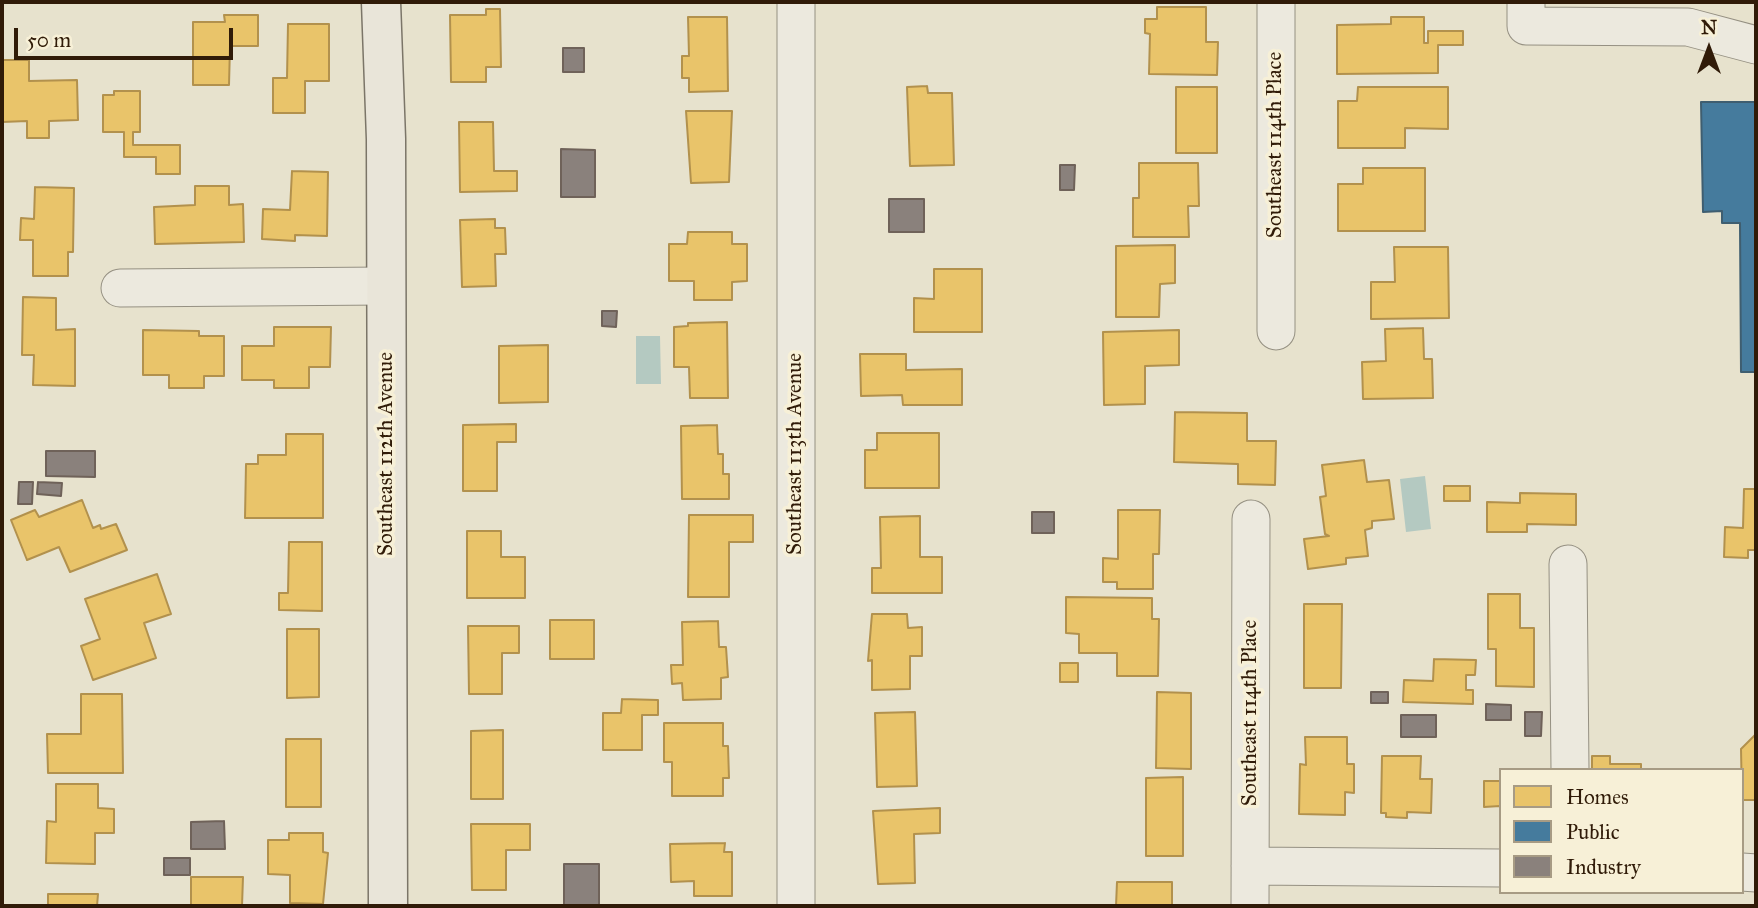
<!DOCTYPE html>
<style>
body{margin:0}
#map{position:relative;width:1758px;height:908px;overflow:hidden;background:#e7e2cd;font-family:"IM FELL Great Primer",serif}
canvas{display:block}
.frame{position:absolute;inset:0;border:4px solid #301b08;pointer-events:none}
.legend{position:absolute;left:1499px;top:768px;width:245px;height:126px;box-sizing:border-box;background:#f7f0d7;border:2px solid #a79b84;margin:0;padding:9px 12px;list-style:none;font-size:21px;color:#301b08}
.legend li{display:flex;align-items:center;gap:14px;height:35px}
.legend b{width:35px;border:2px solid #a79b84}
.north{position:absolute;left:1674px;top:14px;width:70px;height:70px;-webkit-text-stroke:5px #f7f0d7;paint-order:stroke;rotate:0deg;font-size:19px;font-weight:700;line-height:28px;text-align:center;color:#301b08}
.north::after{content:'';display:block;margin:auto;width:24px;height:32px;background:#301b08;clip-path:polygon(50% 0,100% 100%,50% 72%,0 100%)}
.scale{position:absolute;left:14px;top:28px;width:219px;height:32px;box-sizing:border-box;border:4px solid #301b08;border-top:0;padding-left:9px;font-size:21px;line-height:24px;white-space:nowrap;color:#301b08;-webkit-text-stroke:5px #f7f0d7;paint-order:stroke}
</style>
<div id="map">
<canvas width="1758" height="908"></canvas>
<div class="frame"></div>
<ul class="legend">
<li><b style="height:19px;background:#e9c46a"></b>Homes</li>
<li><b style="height:19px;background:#457b9d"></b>Public</li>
<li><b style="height:19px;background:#8a817c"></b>Industry</li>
</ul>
<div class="north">N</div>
<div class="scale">50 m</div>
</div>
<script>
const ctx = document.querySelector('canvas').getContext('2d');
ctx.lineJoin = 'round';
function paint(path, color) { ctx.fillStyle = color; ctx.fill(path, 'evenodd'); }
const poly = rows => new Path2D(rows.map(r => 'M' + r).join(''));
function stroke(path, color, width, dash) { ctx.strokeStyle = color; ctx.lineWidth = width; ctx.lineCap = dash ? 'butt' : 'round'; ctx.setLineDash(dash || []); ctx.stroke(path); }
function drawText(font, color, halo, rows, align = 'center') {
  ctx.font = font + ' "IM FELL Great Primer",serif'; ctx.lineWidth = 7; ctx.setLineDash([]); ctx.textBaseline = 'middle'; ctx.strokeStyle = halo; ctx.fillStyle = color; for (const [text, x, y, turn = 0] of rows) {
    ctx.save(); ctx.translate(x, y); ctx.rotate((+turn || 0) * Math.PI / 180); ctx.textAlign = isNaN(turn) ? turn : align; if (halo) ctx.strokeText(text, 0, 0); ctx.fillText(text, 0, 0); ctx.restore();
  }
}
paint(poly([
 [636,336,660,336,661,384,636,384],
 [1425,476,1431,529,1406,532,1400,479]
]), '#b4c9c1');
const homes = poly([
 [1157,7,1206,7,1206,42,1218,42,1217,75,1149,74,1150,34,1145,33,1145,19,1157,19,1157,7],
 [486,9,500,9,501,67,486,67,486,82,451,82,450,15,486,15,486,9],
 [224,15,258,15,258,46,230,46,229,85,193,85,193,22,225,22,224,15],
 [688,17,727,17,728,91,689,92,689,78,682,78,682,56,689,56,688,17],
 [1391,17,1424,17,1424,43,1428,43,1428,31,1463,31,1463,45,1438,45,1438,73,1337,74,1337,25,1391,24,1391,17],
 [288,24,329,24,329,81,305,81,305,113,273,113,273,78,287,78,288,24],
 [2,60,29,60,29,81,77,80,78,120,49,121,49,138,27,138,27,121,2,122,2,60],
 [927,86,928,93,952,93,954,165,910,166,907,87,927,86],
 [1176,87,1217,87,1217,153,1176,153,1176,87],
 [1358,87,1448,87,1448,129,1405,128,1405,148,1338,148,1338,101,1357,101,1358,87],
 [114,91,140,91,140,132,133,132,133,145,180,145,180,174,156,174,156,157,124,157,124,132,103,132,103,95,114,95,114,91],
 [686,111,732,111,729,182,691,183,686,111],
 [459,122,493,122,494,171,517,171,517,191,460,192,459,122],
 [1139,163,1198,163,1199,206,1188,206,1189,237,1133,237,1133,198,1139,198,1139,163],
 [1363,168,1425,168,1425,231,1338,231,1338,184,1363,184,1363,168],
 [292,171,328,172,327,236,295,235,295,241,262,239,263,209,290,210,292,171],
 [195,186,229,186,229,205,243,204,244,242,155,244,154,207,195,205,195,186],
 [35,187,74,188,73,252,68,252,68,276,33,276,33,240,20,240,21,218,34,219,35,187],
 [495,219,495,228,505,228,506,254,495,254,496,286,462,287,460,220,495,219],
 [688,232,732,232,732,244,747,244,747,281,732,282,732,300,694,300,694,281,669,281,669,244,687,244,688,232],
 [1175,245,1175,283,1160,284,1159,317,1116,317,1116,246,1175,245],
 [1394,247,1448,247,1449,318,1371,319,1371,282,1395,282,1394,247],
 [934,269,982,269,982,332,914,332,914,298,934,299,934,269],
 [23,297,56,298,56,330,75,329,75,386,33,385,34,355,22,355,23,297],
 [727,322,728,398,690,398,689,367,674,367,674,327,688,326,688,323,727,322],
 [274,327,331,327,330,367,309,367,309,388,274,388,274,380,242,380,242,346,274,346,274,327],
 [1423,328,1424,359,1432,359,1433,398,1363,399,1362,362,1386,361,1385,329,1423,328],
 [143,330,199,331,199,336,224,336,224,376,204,376,204,388,169,388,169,375,143,375,143,330],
 [1179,330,1179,365,1145,366,1145,404,1104,405,1103,332,1179,330],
 [548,345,548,402,499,403,499,346,548,345],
 [860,354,906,354,906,370,962,369,962,405,903,405,902,395,861,396,860,354],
 [1175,412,1247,413,1247,441,1276,441,1275,485,1238,484,1238,464,1174,462,1175,412],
 [516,424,516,442,497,442,497,491,463,491,463,425,516,424],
 [717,425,718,454,723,454,723,474,729,474,729,499,682,499,681,426,717,425],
 [877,433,939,433,939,488,865,488,865,450,877,450,877,433],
 [286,434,323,434,323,518,245,518,246,464,258,464,258,455,286,455,286,434],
 [1364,460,1367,482,1389,480,1394,519,1372,521,1372,528,1365,530,1368,556,1346,558,1346,564,1308,569,1304,539,1329,536,1325,534,1320,497,1326,496,1322,465,1364,460],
 [1444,486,1470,486,1470,501,1444,501,1444,486],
 [1744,489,1756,489,1756,550,1748,550,1748,558,1724,557,1725,527,1743,528,1744,489],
 [1520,493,1576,494,1576,525,1527,524,1527,532,1487,532,1487,502,1520,503,1520,493],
 [82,500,93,528,100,525,101,529,116,524,127,550,70,572,59,547,27,560,11,520,35,510,39,517,82,500],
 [1118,510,1160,510,1159,554,1153,554,1153,589,1117,589,1117,582,1103,582,1103,558,1118,559,1118,510],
 [689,515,753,515,753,542,729,542,729,597,688,597,689,515],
 [920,516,920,557,942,557,942,593,872,593,872,568,881,568,880,517,920,516],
 [467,531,501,531,501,557,525,557,525,598,467,598,467,531],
 [289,542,322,542,322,611,279,610,279,593,288,593,289,542],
 [157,574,171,614,144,623,156,658,93,680,81,646,100,639,85,599,157,574],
 [1488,594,1520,594,1520,628,1534,628,1534,687,1496,686,1496,649,1488,649,1488,594],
 [1066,597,1152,598,1152,619,1159,619,1158,676,1117,676,1117,653,1079,653,1079,634,1066,633,1066,597],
 [1304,604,1342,604,1341,688,1304,688,1304,604],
 [872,614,907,614,908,628,922,627,922,656,910,656,910,689,872,690,872,660,868,661,872,614],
 [550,620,594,620,594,659,550,659,550,620],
 [718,621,719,647,726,647,728,677,721,678,721,699,683,700,682,683,672,684,671,665,683,665,682,622,718,621],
 [468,626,519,626,519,653,502,653,502,694,469,694,468,626],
 [287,629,319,629,319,697,287,698,287,629],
 [1434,659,1476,660,1475,675,1466,675,1466,690,1473,690,1473,704,1403,702,1404,680,1433,681,1434,659],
 [1060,663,1078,663,1078,682,1060,682,1060,663],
 [1157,692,1191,693,1191,769,1156,768,1157,692],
 [81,694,122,694,123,773,48,773,47,734,81,734,81,694],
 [622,699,658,700,658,715,642,715,642,750,603,750,603,713,621,713,622,699],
 [915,712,917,786,877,787,875,713,915,712],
 [664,723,723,723,723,746,728,746,729,778,723,778,723,796,672,796,672,762,664,762,664,723],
 [503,730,503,799,471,799,471,731,503,730],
 [1756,734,1756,800,1742,800,1741,749,1756,734],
 [1305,737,1347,737,1347,764,1354,764,1354,793,1345,792,1345,815,1299,814,1300,764,1306,765,1305,737],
 [286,739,321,739,321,807,286,807,286,739],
 [1382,756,1421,756,1420,779,1432,779,1431,813,1407,812,1407,818,1386,817,1386,813,1381,813,1382,756],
 [1592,756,1610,756,1610,764,1641,764,1641,770,1592,770,1592,756],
 [1183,777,1183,856,1146,856,1146,778,1183,777],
 [1484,781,1501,781,1501,817,1500,806,1484,807,1484,781],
 [56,784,98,784,98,808,114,809,114,833,95,833,95,864,46,863,47,821,56,822,56,784],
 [940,808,940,833,914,834,915,883,878,884,873,811,940,808],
 [471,824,530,824,530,850,506,850,506,890,472,890,471,824],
 [289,833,323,833,323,852,328,853,323,904,290,903,290,875,268,874,268,840,289,840,289,833],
 [725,843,724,852,732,852,732,896,694,896,694,881,671,882,670,844,725,843],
 [191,877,243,877,242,906,191,906,191,877],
 [1117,882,1172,882,1172,906,1116,906,1117,882],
 [48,894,98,894,97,906,48,906,48,894]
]);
paint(homes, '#e9c46a');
stroke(homes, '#b2914d', 2);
const public = poly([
 [1701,102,1756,102,1756,372,1741,372,1740,223,1722,223,1722,211,1703,212,1701,102]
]);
paint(public, '#457b9d');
stroke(public, '#3f5e70', 2);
const industry = poly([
 [563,48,584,48,584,72,563,72,563,48],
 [561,149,595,150,595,197,561,197,561,149],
 [1060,165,1075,165,1074,190,1060,190,1060,165],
 [889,199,924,199,924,232,889,232,889,199],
 [602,311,617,311,616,327,602,326,602,311],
 [46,451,95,451,95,477,46,476,46,451],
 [19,482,33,482,32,504,18,504,19,482],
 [38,482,62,483,61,496,37,494,38,482],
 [1032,512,1054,512,1054,533,1032,533,1032,512],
 [1371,692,1388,692,1388,703,1371,703,1371,692],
 [1486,704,1511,705,1511,720,1486,720,1486,704],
 [1525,712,1542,712,1541,736,1525,736,1525,712],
 [1401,715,1436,715,1436,737,1401,737,1401,715],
 [224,821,225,849,191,849,191,822,224,821],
 [164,858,190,858,190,875,164,875,164,858],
 [564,864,599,864,599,906,564,906,564,864]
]);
paint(industry, '#8a817c');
stroke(industry, '#6f6259', 2);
const minor = poly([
 [796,2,796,906],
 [1526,2,1526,26,1688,27,1756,45],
 [120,288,386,286],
 [1276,331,1276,2],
 [1568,564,1570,770],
 [1250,866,1501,868],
 [1742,872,1756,873],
 [1250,906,1251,519]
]);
const major = poly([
 [381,2,386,139,388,906]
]);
stroke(minor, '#959082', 39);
stroke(major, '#7b7568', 41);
stroke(minor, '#ece9de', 37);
stroke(major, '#e9e5d9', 38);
drawText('21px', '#301b08', '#f7f0d7', [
 ["Southeast 114th Place",1276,145,-90],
 ["Southeast 112th Avenue",387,454,-90],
 ["Southeast 113th Avenue",796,454,-90],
 ["Southeast 114th Place",1251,713,-90]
]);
</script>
